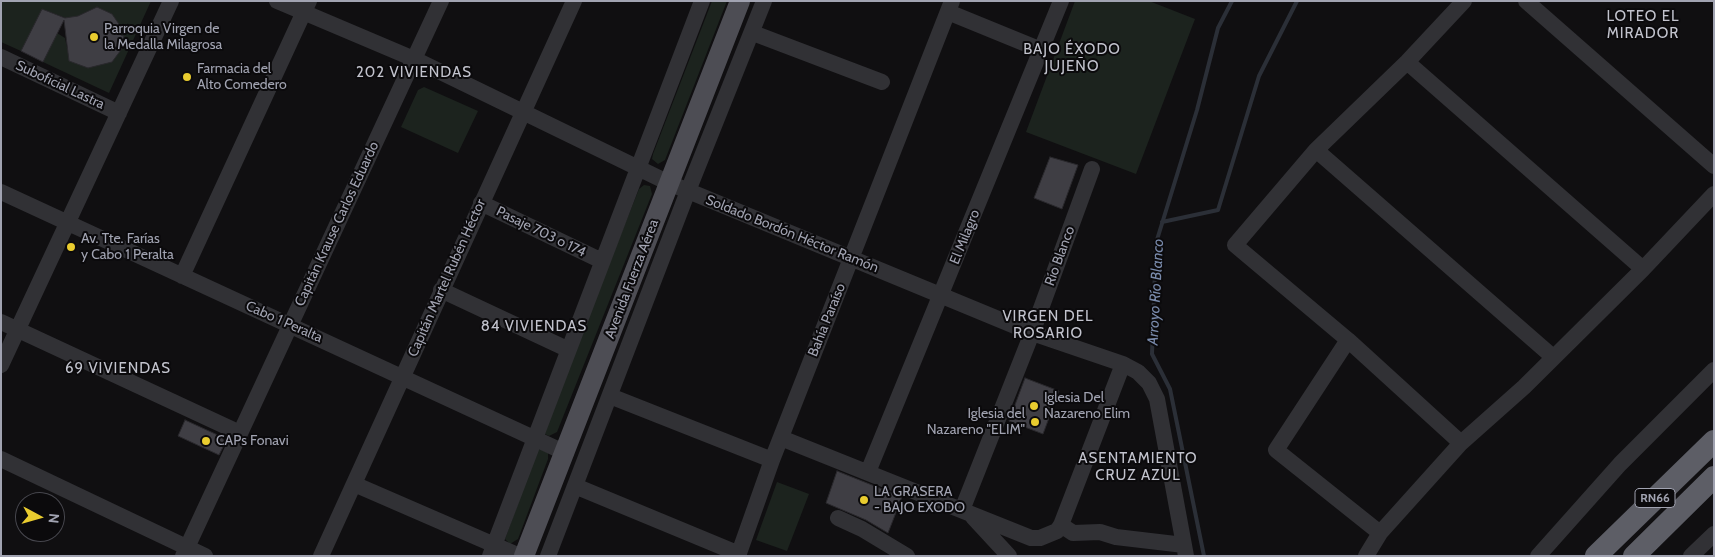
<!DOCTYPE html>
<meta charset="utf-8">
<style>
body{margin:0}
#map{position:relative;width:1715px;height:557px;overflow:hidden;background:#100f11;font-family:Cabin,sans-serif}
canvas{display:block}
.frame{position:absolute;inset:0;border:2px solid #a1a3b1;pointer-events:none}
.north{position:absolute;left:15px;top:492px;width:50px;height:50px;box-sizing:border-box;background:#0b0a0c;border:1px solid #47474e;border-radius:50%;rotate:96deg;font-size:14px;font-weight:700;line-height:20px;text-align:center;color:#a1a3b1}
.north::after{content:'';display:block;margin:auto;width:18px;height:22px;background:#e9cc2f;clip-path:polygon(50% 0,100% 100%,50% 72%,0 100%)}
</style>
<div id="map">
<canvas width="1715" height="557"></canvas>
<div class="frame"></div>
<div class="north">N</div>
</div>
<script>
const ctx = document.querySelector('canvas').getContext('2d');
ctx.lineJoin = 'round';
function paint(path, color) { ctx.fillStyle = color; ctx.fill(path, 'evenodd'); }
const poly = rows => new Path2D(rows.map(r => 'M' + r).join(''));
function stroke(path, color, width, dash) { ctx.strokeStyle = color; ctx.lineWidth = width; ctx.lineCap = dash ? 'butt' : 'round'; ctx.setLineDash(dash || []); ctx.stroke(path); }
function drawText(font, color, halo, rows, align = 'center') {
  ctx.font = font + ' Cabin,sans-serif'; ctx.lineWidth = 4; ctx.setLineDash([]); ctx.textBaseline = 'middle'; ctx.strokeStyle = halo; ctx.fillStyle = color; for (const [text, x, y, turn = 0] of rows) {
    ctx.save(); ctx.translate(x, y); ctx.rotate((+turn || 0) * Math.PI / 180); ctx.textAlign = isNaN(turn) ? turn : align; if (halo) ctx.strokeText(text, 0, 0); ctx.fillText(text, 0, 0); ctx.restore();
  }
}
paint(poly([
 [1,1,151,1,109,93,43,62,57,33,65,38,70,61,88,68,112,62,121,50,124,36,121,35,121,27,112,14,97,7,78,16,66,18,42,9,21,51,1,42],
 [712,1,727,1,665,160,658,164,652,159,653,154],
 [1075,1,1149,1,1195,19,1136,174,1026,132],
 [424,87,478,111,458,153,401,127,418,90],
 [644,185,650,186,652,194,557,432,549,436,545,434,544,426,639,189],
 [540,449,548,453,548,459,518,539,510,544,505,539,537,451],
 [777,482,809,494,787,551,756,540]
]), '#1c231e');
stroke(poly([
 [1162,222,1218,210,1259,76,1297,1],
 [1204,556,1170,389,1152,354,1156,243,1197,110,1218,28,1232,1]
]), '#2b2f37', 4);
const building = poly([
 [97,7,112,14,121,27,121,35,124,36,121,50,112,62,88,68,69,61,64,20,43,62,21,51,42,9,65,18,78,16,97,7],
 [1050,157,1078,165,1062,209,1034,198,1050,157],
 [1025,378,1059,391,1043,434,1009,421,1025,378],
 [185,420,222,437,225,443,219,455,178,436,185,420],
 [837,471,902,497,888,533,866,520,826,503,837,471]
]);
paint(building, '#3f3e44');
stroke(building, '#2a292d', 1);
stroke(poly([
 [277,1,414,59,669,183,1032,333,1123,364,1138,372,1149,383,1157,399,1186,556],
 [1526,1,1714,166],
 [948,12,1041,50],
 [753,33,882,82],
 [1,57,119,113],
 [1407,62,1643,269],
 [1316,150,1553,357],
 [1,192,566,453],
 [481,203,602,261],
 [182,276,309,1],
 [441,290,567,349],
 [1,322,240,433],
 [1348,340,1276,450,1380,533],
 [1,365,171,1],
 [610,396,772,460],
 [781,438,1031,538,1040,538,1057,531,1061,525,1123,364],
 [1461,443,1348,340,1235,245,1316,150,1407,62,1464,1],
 [1,459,205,556],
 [868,472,1061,1],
 [354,484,520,556],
 [575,486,739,554],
 [962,510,1032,333,1092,169],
 [973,517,1009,556],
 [838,518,862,529,907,556],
 [1061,525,1073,533,1100,532,1116,537,1184,545],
 [183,556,441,1],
 [321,556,574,1],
 [490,556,702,1],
 [548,556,688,191,764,1],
 [738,556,772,460,952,1],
 [1366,556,1380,533,1461,443,1524,387,1643,269,1714,194],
 [1538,556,1620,464,1714,370],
 [1691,556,1714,534]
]), '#313135', 16);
stroke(poly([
 [524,556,740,1]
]), '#4d4d54', 20);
stroke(poly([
 [1596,556,1714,441],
 [1634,556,1714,477]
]), '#5d5e66', 22);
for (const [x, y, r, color] of [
 [94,37,5,"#e9cc2f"],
 [187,77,5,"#e9cc2f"],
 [71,247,5,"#e9cc2f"],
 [1034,406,5,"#e9cc2f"],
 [1035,422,5,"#e9cc2f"],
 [206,441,5,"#e9cc2f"],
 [864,500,5,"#e9cc2f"]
]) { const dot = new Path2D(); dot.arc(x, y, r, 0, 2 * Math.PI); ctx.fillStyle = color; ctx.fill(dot); stroke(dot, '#0b0a0c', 2); }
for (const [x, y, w] of [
 [1655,498,40]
]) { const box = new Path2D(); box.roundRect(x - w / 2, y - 9.5, w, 19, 4); ctx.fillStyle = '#0b0a0c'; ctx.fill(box); stroke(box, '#a1a3b1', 1); }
drawText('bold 12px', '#a1a3b1', null, [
 ["RN66",1655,498]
]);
drawText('14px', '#a1a3b1', '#0b0a0c', [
 ["Parroquia Virgen de",104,29],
 ["la Medalla Milagrosa",104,45],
 ["Farmacia del",197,69],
 ["Alto Comedero",197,85],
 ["Av. Tte. Farías",81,239],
 ["y Cabo 1 Peralta",81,255],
 ["Iglesia Del",1044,398],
 ["Nazareno Elim",1044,414],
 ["Iglesia del",1025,414,"right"],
 ["Nazareno \"ELIM\"",1025,430,"right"],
 ["CAPs Fonavi",216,441],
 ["LA GRASERA",874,492],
 ["- BAJO EXODO",874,508]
], 'left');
drawText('14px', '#a1a3b1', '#0b0a0c', [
 ["Suboficial Lastra",60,85,25],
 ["Capitán Krause Carlos Eduardo",337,224,-65],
 ["Pasaje 703 o 174",541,232,26],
 ["Soldado Bordón Héctor Ramón",792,234,22],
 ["El Milagro",965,237,-68],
 ["Río Blanco",1060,256,-70],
 ["Capitán Martel Rubén Héctor",447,278,-66],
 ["Avenida Fuerza Aérea",632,279,-69],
 ["Bahía Paraíso",827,320,-68],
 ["Cabo 1 Peralta",284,322,24]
]);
ctx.letterSpacing = '1px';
drawText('15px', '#c2c3cd', '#0b0a0c', [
 ["LOTEO EL",1643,17],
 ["MIRADOR",1643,34],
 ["BAJO ÉXODO",1072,50],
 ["JUJEÑO",1072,67],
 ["202 VIVIENDAS",414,73],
 ["VIRGEN DEL",1048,317],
 ["ROSARIO",1048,334],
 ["84 VIVIENDAS",534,327],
 ["69 VIVIENDAS",118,369],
 ["ASENTAMIENTO",1138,459],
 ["CRUZ AZUL",1138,476]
]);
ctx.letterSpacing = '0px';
drawText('italic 15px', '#798aab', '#0b0a0c', [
 ["Arroyo Río Blanco",1156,292,-87]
]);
</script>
